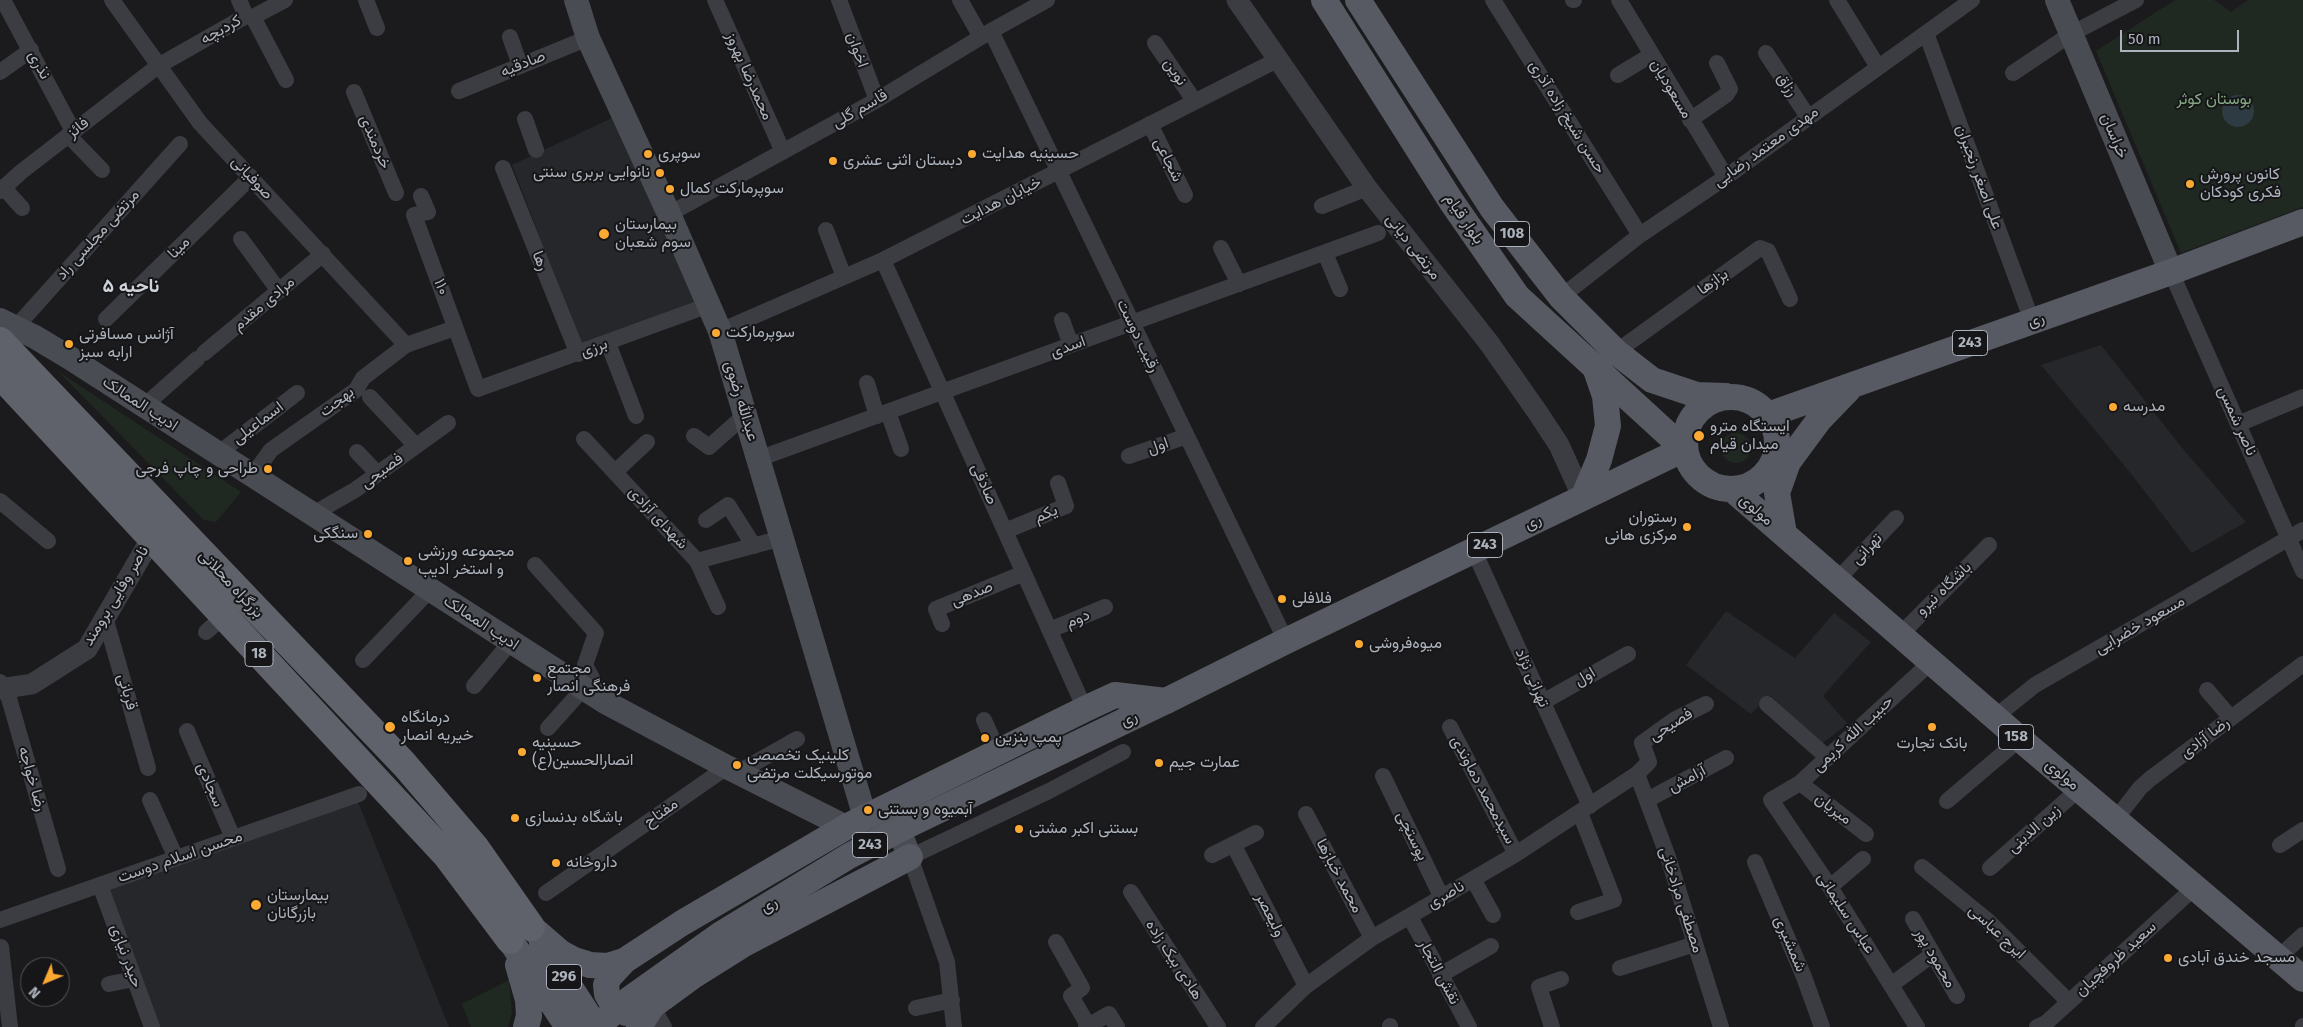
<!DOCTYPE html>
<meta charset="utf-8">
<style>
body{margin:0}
#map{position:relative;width:2303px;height:1027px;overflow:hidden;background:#1b1b1d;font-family:"Fira Sans",sans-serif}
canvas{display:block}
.north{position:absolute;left:20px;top:957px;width:50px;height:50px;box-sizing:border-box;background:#161618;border:1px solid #52555a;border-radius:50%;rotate:225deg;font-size:14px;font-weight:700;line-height:20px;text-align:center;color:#adb3bd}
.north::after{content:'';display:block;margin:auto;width:18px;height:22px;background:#fca934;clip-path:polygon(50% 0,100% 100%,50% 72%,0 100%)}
.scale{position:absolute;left:2120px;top:30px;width:119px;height:22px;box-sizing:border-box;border:2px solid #adb3bd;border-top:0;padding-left:6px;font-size:15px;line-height:18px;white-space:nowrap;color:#adb3bd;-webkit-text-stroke:4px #161618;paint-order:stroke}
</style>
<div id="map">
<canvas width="2303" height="1027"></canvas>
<div class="north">N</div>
<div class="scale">50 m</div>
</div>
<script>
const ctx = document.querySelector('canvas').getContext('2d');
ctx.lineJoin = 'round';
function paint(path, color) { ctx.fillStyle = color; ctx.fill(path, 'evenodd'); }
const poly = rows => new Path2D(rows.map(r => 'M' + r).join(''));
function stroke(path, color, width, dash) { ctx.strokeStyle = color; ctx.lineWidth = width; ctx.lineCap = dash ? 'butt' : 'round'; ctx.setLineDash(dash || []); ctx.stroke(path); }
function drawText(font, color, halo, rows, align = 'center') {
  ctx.font = font + ' "Fira Sans",Vazirmatn,sans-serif'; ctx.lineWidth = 4; ctx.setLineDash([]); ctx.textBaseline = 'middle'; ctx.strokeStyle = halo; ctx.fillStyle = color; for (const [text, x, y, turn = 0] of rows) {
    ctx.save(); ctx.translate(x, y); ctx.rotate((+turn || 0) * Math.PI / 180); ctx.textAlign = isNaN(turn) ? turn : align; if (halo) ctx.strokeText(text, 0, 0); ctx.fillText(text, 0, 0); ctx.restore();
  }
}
paint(poly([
 [614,117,703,303,583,349,512,165],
 [2101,345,2183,449,2246,522,2192,553,2132,475,2041,365],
 [1726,611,1795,658,1834,613,1871,642,1823,696,1848,724,1821,744,1770,695,1751,714,1686,665],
 [356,797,449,1027,156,1027,106,890]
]), '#26272a');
paint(poly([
 [2175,0,2214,0,2231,12,2248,0,2303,0,2303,207,2181,253,2096,51],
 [59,372,241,492,216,522,204,520],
 '1721 448a15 15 0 1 1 30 0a15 15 0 1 1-30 0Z',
 [509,980,512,1012,508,1027,471,1027,462,1004]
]), '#202921');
paint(poly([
 '2222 111a16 16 0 1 1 32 0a16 16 0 1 1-32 0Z'
]), '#2f3b43');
stroke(poly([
 [3,0,73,131],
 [112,0,200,123,406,345],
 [239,0,246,16],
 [366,0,377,28],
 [715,0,783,152],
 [839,0,877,100],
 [960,0,981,37],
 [1493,0,1640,235],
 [1573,0,1574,0],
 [1619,0,1726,177],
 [1837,0,1878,67],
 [253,17,286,80],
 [991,31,1286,641],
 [1926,33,2032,321],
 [510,37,520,65],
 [1155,43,1195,102],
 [1766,53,1808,117],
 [0,72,31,50],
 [2013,73,2071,34,2136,0],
 [1618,75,1651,55],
 [459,91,588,38],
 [354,92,396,193],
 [525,119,536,150],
 [1690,120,1726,95,1730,89,1717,63],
 [1150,124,1185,195],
 [68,135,102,170],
 [503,168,578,354],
 [3,187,22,208],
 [0,191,21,172,158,66,246,16,253,17,285,0],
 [421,196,428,212,414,215,478,389,709,305],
 [1322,206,1367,188],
 [669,214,877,100,991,31,1047,0],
 [826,230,844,277],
 [241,239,279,291],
 [1221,248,1239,284],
 [1325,253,1340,289],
 [883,260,1085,709],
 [2171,272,2303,571],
 [1561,297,1640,235,1726,177,1972,0],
 [106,319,251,177],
 [1062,320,1071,345],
 [16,327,180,144],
 [720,331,883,260,1277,60],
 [608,343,636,416],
 [1616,352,1760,248,1768,251,1790,299],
 [204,353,323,254],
 [867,383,877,416],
 [370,397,416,446],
 [143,407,197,359],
 [888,412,901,449],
 [2238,424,2303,397],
 [694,436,709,447,745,415],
 [584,439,697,561,718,607],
 [357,452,378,474],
 [219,453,297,393],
 [1129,456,1187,436],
 [758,459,1378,233],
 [615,472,647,442],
 [253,475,271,450,356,390,363,378,406,345,455,328],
 [0,501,48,541],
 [313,514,355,490,448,423],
 [706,520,728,505,754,546],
 [1005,531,1066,506,1058,483],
 [1474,551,1590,806],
 [697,561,782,538],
 [535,565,596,633,585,665,604,700],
 [1837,580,1896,518],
 [105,617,148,768],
 [942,624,936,609,1024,573],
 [1050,630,1105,607],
 [206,632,224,616],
 [1900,635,1989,545],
 [363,660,430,590],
 [0,682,6,688,58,869],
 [474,686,511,642],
 [2207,690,2231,718],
 [1543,702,1628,654],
 [1767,704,1828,758],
 [1995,717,2035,685,2303,530],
 [984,720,998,751],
 [1450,727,1516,854],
 [548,728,583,689],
 [187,731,233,838],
 [737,773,797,739],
 [1637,774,1668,857,1721,1027],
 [1383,776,1441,896],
 [1800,783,1866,834],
 [150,800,176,858],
 [1647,800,1726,758],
 [1947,801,2020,739],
 [1306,814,1372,938],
 [2115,820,2140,788,2150,779,2303,664],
 [1233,844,1306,986],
 [2280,845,2303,830],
 [1212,855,1256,833],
 [1755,862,1804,977,1822,1027],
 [1922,867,1988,921,2069,1002],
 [1990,868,2079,789],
 [1473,879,1493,915],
 [100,885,152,1027],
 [1830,887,1863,859],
 [1131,892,1218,1027],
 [546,893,727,767],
 [1578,912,1614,900,1580,813],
 [1410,917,1469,1027],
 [1913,919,1957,996],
 [0,920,359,794],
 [1056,942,1082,988,1071,996,1088,1025],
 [1,947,10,1027],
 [2278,958,2303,935],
 [1620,968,1695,944],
 [1440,975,1491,946],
 [109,984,134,979],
 [1891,985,1933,954],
 [652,1006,664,1027],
 [916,1008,952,1000],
 [1390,1026,1390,1027],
 [954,1027,947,962,910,857,1049,791,1123,752],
 [1086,1027,1109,1014,1117,1027],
 [1263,1027,1306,986,1372,938,1516,854,1637,774,1649,762,1642,743,1674,720,1706,704],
 [1552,1027,1539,987,1561,979],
 [1917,1027,1830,887,1771,800,1800,783,1931,662],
 [2037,1027,2046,1023,2069,1002,2194,888],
 [2303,1027,2303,1026]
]), '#3b3d43', 16);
stroke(poly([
 [1237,0,1367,188,1489,343,1538,413,1559,445,1583,498],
 [0,689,32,684,87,649,151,539]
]), '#3b3d43', 21);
stroke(poly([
 [576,0,588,38,669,214,720,331,865,817,872,828,901,836,910,857],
 [2057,0,2171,272],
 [0,320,35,337,70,358,605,702,727,767,846,827]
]), '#494c53', 24);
stroke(poly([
 [1324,0,1451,201,1517,296,1684,449],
 [1358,0,1492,208,1561,297,1616,352,1652,380,1697,395,1726,396],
 '1685 443a46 46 0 1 1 92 0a46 46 0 1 1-92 0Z',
 [1768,415,2171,272,2303,222],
 [1733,490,2020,739,2303,979],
 [1583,498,1599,460,1608,426,1605,396,1596,370],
 [1784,534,1777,493,1788,462,1819,420,1848,390],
 [531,927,561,953,574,960,590,965,608,966,624,961,682,923,846,827,1085,709,1115,695,1166,701,1286,641,1684,449],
 [510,940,568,1027],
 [542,944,596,1027],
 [624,961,609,977,606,985,607,994,614,1006,626,1013,640,1011],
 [518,965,528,1000,529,1016,526,1027],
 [639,1027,652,1006,693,976,744,944,910,857]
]), '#575a62', 26);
stroke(poly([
 [0,341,404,764,475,847,531,927],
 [0,375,447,856,510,940]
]), '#5f626b', 28);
stroke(poly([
 [596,1027,631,998,721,934,849,856,906,826,1166,701]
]), '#575a62', 26);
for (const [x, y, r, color] of [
 [648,154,5,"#fca934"],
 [972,154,5,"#fca934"],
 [833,161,5,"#fca934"],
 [660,173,5,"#fca934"],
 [2190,184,5,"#fca934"],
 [670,189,5,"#fca934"],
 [604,234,6,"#fca934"],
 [716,333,5,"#fca934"],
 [69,344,5,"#fca934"],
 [2113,407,5,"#fca934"],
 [1699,436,6,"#fca934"],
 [268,469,5,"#fca934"],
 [1687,527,5,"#fca934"],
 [368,534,5,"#fca934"],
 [408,561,5,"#fca934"],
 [1282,599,5,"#fca934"],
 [1359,644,5,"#fca934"],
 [537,678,5,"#fca934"],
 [390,727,6,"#fca934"],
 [1932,727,5,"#fca934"],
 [985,738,5,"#fca934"],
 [522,752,5,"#fca934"],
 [1159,763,5,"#fca934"],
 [737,765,5,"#fca934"],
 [868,810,5,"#fca934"],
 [515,818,5,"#fca934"],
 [1019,829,5,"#fca934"],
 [556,863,5,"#fca934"],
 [256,905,6,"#fca934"],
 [2168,958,5,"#fca934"]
]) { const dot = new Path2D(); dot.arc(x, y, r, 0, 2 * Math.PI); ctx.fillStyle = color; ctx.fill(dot); stroke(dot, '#161618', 2); }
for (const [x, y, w] of [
 [1512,234,35],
 [1970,343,35],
 [1485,545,35],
 [259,654,28],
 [2016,737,35],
 [870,845,35],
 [564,977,35]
]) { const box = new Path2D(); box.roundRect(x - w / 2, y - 12.5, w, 25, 4); ctx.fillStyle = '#161618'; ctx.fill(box); stroke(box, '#adb3bd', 1); }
drawText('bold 15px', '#adb3bd', null, [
 ["108",1512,234],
 ["243",1970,343],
 ["243",1485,545],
 ["18",259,654],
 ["158",2016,737],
 ["243",870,845],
 ["296",564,977]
]);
drawText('16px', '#adb3bd', '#161618', [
 ["کردبچه",221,30,-29],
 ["اخوان",857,50,70],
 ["صادقیه",523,64,-22],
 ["نذری",39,65,62],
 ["نوین",1175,72,56],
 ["محمدرضا بهروز",749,76,66],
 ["رزاق",1787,85,57],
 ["مسعودیان",1671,89,59],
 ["قاسم گلی",860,109,-30],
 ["حسن شیخ زاده آذری",1567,117,58],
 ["فائز",78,128,-38],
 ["خراسان",2114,136,67],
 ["خردمندی",375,142,67],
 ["مهدی معتمد رضایی",1766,147,-36],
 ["شجاعی",1168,160,64],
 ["علی اصغر رنجبران",1979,177,70],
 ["صوفیانی",252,178,47],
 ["خیابان‌ هدایت",1001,201,-27],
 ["بلوار قیام",1464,219,56],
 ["مرتضی مجلسی راد",98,235,-48],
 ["مرتضی دیانی",1413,247,52],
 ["مینا",179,248,-45],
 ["رها",540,261,68],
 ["بزازها",1713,282,-36],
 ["۱۱۰",441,287,70],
 ["مرادی مقدم",264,304,-40],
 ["ری",2036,320,-20],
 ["رقیب دوست",1138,336,64],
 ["اسدی",1068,347,-20],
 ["برزی",594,348,-20],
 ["عبدالله رضوی",741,401,73],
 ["بهجت",337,402,-38],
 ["ادیب الممالک",140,404,33],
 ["ناصر شمس",2237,421,66],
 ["اسماعیلی",258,423,-37],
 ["اول",1158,446,-19],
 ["فصیحی",382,471,-36],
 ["صادقی",984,484,66],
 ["مولوی",1756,510,41],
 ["یکم",1046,514,-23],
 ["شهدای آزادی",658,518,47],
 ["ری",1533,522,-26],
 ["تهرانی",1867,549,-46],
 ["بزرگراه محلاتی",231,584,47],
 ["باشگاه نیرو",1944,589,-44],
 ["صدهی",972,594,-22],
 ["ناصر وفایی برومند",116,596,-59],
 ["دوم",1078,619,-23],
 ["ادیب الممالک",481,623,33],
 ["مسعود خضرایی",2140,625,-30],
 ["اول",1585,677,-31],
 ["تهرانی نژاد",1532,678,66],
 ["قربانی",127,692,74],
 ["ری",1129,719,-26],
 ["فصیحی",1671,725,-32],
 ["حبیب الله کریمی",1853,734,-43],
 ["رضا آزادی",2205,738,-37],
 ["مولوی",2062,775,40],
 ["رضا خواجه",32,779,74],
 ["آرامش",1687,779,-28],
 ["سجادی",210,785,67],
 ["سیدمحمد دماوندی",1483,790,62],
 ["میریان",1833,809,37],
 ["مفتاح",661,813,-35],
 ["زین الدینی",2034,829,-41],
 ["پوستچی",1412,836,64],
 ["محسن اسلام دوست",180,857,-19],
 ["محمد خبازها",1339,876,62],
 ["ناصری",1446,895,-30],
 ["مصطفی مرادخانی",1681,900,72],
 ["ری",769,905,-32],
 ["عباس سلیمانی",1846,913,57],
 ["ولیعصر",1270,915,63],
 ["ایرج عباسی",1997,932,43],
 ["شمشیری",1790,944,67],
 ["حیدر نیازی",126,956,70],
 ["محمود پور",1935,958,60],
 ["سعید ظروفچیان",2116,959,-42],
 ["هادی بیک زاده",1174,960,57],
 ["نقش التجار",1439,972,62]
]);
drawText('16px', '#84a983', '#161618', [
 ["بوستان کوثر",2214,100]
]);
drawText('16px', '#adb3bd', '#161618', [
 ["سوپری",658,154],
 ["حسینیه هدایت",982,154],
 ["دبستان اثنی عشری",843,161],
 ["نانوایی بربری سنتی",650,173,"right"],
 ["کانون پرورش",2200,175],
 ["فکری کودکان",2200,193],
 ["سوپرمارکت کمال",680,189],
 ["بیمارستان",615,225],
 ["سوم شعبان",615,243],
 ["سوپرمارکت",726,333],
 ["آژانس مسافرتی",79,335],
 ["ارابه سبز",79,353],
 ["مدرسه",2123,407],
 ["ایستگاه مترو",1710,427],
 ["میدان قیام",1710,445],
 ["طراحی و چاپ فرجی",258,469,"right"],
 ["رستوران",1677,518,"right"],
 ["مرکزی هانی",1677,536,"right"],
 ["سنگکی",358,534,"right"],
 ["مجموعه ورزشی",418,552],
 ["و استخر ادیب",418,570],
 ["فلافلی",1292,599],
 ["میوه‌فروشی",1369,644],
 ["مجتمع",547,669],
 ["فرهنگی انصار",547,687],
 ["درمانگاه",401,718],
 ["خیریه انصار",401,736],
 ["پمپ بنزین",995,738],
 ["حسینیه",532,743],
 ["انصارالحسین(ع)",532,761],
 ["بانک تجارت",1932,744,"center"],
 ["کلینیک تخصصی",747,756],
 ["موتورسیکلت مرتضی",747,774],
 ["عمارت جیم",1169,763],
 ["آبمیوه و بستنی",878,810],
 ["باشگاه بدنسازی",525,818],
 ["بستنی اکبر مشتی",1029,829],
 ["داروخانه",566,863],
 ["بیمارستان",267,896],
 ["بازرگانان",267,914],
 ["مسجد خندق آبادی",2178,958]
], 'left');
drawText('bold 19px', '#ced2d9', '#161618', [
 ["ناحیه ۵",131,287]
]);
</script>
